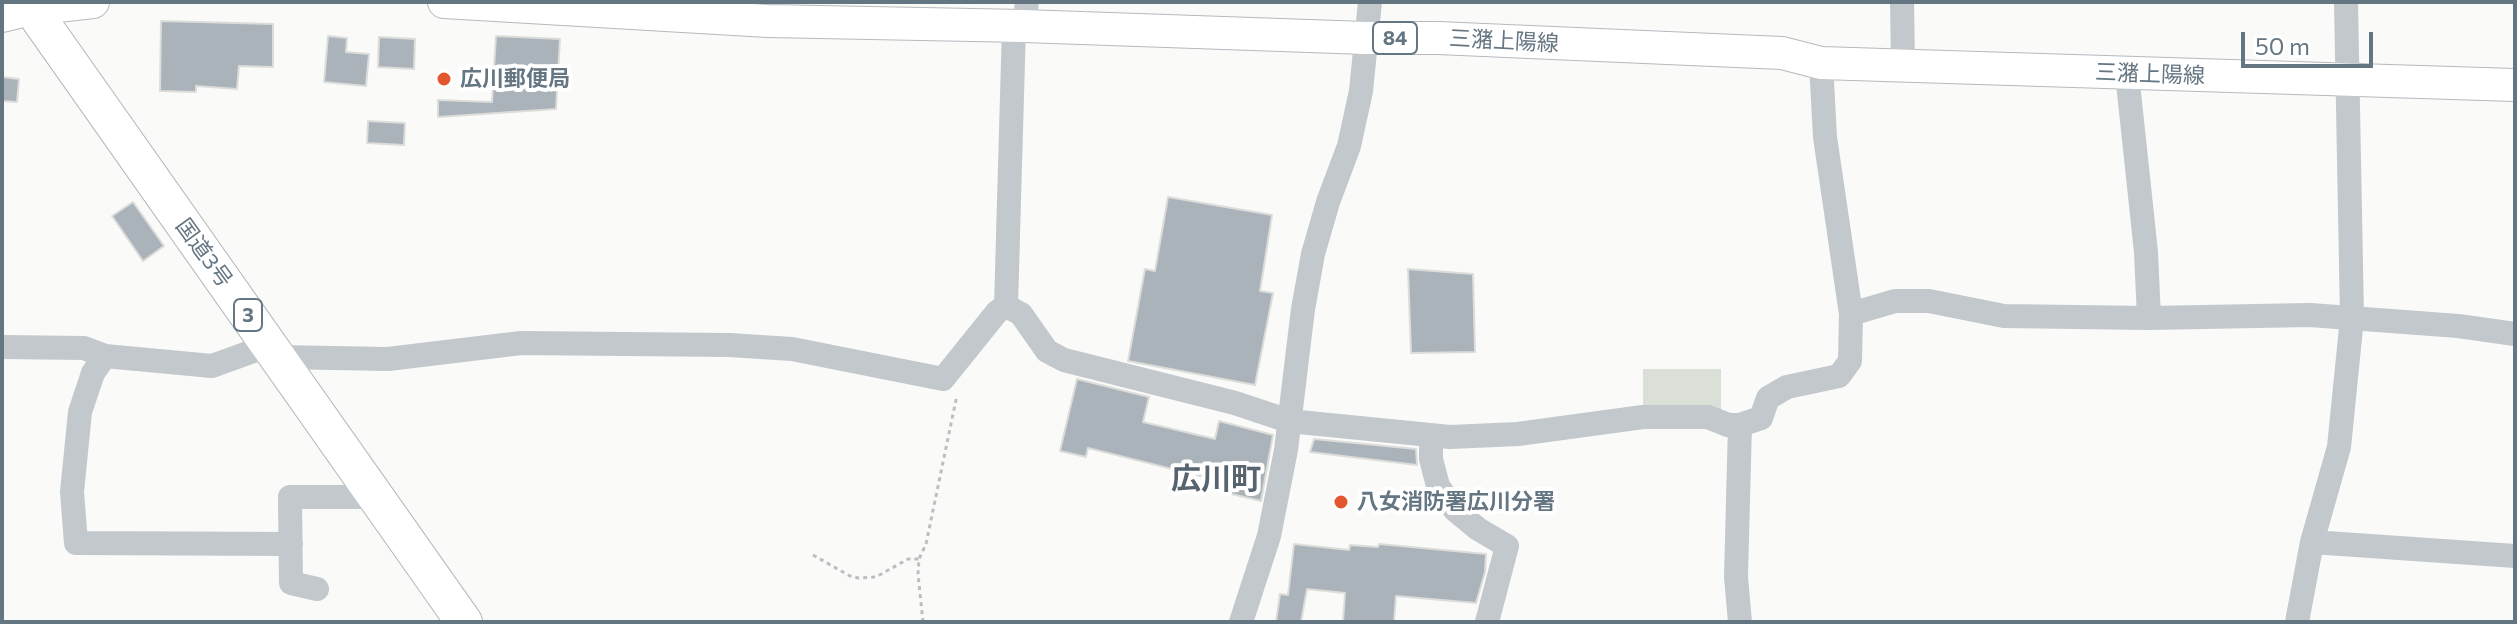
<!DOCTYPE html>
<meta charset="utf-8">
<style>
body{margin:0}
#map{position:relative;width:2517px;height:624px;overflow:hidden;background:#fafaf8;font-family:Commissioner,sans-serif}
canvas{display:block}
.frame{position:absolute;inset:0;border:4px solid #657683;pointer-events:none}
.scale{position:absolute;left:2241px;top:32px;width:132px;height:36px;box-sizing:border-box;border:4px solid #657683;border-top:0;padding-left:10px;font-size:24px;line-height:28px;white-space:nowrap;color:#657683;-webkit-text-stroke:6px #fff;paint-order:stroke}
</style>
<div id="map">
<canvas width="2517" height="624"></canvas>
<div class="frame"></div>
<div class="scale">50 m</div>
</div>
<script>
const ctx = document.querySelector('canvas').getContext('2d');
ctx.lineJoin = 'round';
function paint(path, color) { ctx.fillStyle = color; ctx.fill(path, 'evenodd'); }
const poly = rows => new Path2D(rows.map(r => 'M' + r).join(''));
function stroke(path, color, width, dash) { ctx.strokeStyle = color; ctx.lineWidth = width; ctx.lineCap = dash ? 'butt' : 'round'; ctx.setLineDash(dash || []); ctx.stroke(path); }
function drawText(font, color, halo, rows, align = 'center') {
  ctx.font = font + ' Commissioner,"Noto Sans JP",sans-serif'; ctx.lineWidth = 8; ctx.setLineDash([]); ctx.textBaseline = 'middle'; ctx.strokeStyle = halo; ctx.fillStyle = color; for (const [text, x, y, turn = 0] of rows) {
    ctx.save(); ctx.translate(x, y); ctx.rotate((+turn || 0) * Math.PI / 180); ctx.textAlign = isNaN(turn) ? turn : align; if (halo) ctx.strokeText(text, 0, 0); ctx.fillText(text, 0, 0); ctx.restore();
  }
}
paint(poly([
 [1643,369,1721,369,1721,409,1648,412,1643,407]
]), '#dadfd7');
const building = poly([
 [161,21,273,24,273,67,239,66,237,89,196,86,196,92,160,91,161,21],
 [328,36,347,38,346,52,369,54,366,86,324,82,328,36],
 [496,36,560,39,556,109,438,117,438,100,492,102,496,36],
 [379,37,415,39,414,69,378,67,379,37],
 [2,77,19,79,17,102,2,101,2,77],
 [368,121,405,123,404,145,367,143,368,121],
 [1168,197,1272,215,1260,291,1273,293,1255,385,1128,361,1145,269,1155,271,1168,197],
 [133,202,164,246,143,261,112,216,133,202],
 [1408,269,1473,274,1475,352,1411,353,1408,269],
 [1077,379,1149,397,1143,422,1215,439,1219,421,1273,435,1261,501,1210,489,1212,479,1088,448,1086,457,1060,451,1077,379],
 [1314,439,1416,449,1417,465,1310,452,1314,439],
 [1294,544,1349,550,1350,545,1378,547,1379,544,1486,554,1485,572,1476,603,1396,596,1394,622,1343,622,1345,593,1307,589,1301,622,1276,622,1280,594,1288,595,1294,544]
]);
paint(building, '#aab3b9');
stroke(building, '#dcdcda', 2);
const major = poly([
 [444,2,768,21,1024,26,1366,38,1438,38,1782,53,1821,63,2515,85],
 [2,16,31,9,93,2]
]);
const highway = poly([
 [27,2,464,622]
]);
stroke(major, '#b5babe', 34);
stroke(highway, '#b4b9bd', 38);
stroke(poly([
 [813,555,850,576,858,578,876,577,908,559,919,559],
 [923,622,918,574,919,559,926,544,957,395]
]), '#bbbfc2', 3, [4, 4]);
stroke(poly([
 [1902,2,1903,64],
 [1024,26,1027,2],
 [2127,74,2146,252,2149,318],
 [1006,306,1021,314,1047,351,1064,360,1235,403,1289,421,1450,437,1518,434,1643,417,1708,417,1728,425,1740,425,1761,418,1768,398,1787,387,1839,376,1850,361,1851,314,1825,137,1821,63],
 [1006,306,1014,26],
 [1851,314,1895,301,1929,301,2004,316,2149,318,2310,315,2458,326,2515,334],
 [2,347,84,348,105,356,212,366,270,345],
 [105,356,93,373,80,412,72,492,76,543,291,544],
 [279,357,388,359,521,343,729,345,792,349,943,379,997,312,1006,306],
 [1431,435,1431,459,1438,486,1455,510,1478,529,1507,546,1487,622],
 [2312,542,2515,556],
 [317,589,291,583,290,497,376,497],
 [1241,622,1269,536,1286,450,1303,309,1313,254,1328,202,1349,146,1361,91,1370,2],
 [1740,622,1736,577,1740,425],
 [2297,622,2312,542,2339,447,2352,318,2346,2]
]), '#c3c8cc', 24);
stroke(major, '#fff', 32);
stroke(highway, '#fff', 36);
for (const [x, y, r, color] of [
 [444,79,8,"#e4572e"],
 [1341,502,8,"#e4572e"]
]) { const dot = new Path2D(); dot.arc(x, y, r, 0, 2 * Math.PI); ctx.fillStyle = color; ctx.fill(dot); stroke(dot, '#fff', 3); }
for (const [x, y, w] of [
 [1395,38,44],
 [248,315,28]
]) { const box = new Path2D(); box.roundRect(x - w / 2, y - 16, w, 32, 6); ctx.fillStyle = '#fff'; ctx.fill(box); stroke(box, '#657683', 2); }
drawText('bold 20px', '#657683', null, [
 ["84",1395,38],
 ["3",248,315]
]);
drawText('22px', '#657683', '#fff', [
 ["三潴上陽線",1504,41,3],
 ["三潴上陽線",2150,74,2],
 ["国道3号",204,253,54]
]);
drawText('bold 22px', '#657683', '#fff', [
 ["広川郵便局",460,79],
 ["八女消防署広川分署",1357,502]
], 'left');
drawText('bold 30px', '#57646e', '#fff', [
 ["広川町",1216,479]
]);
</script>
